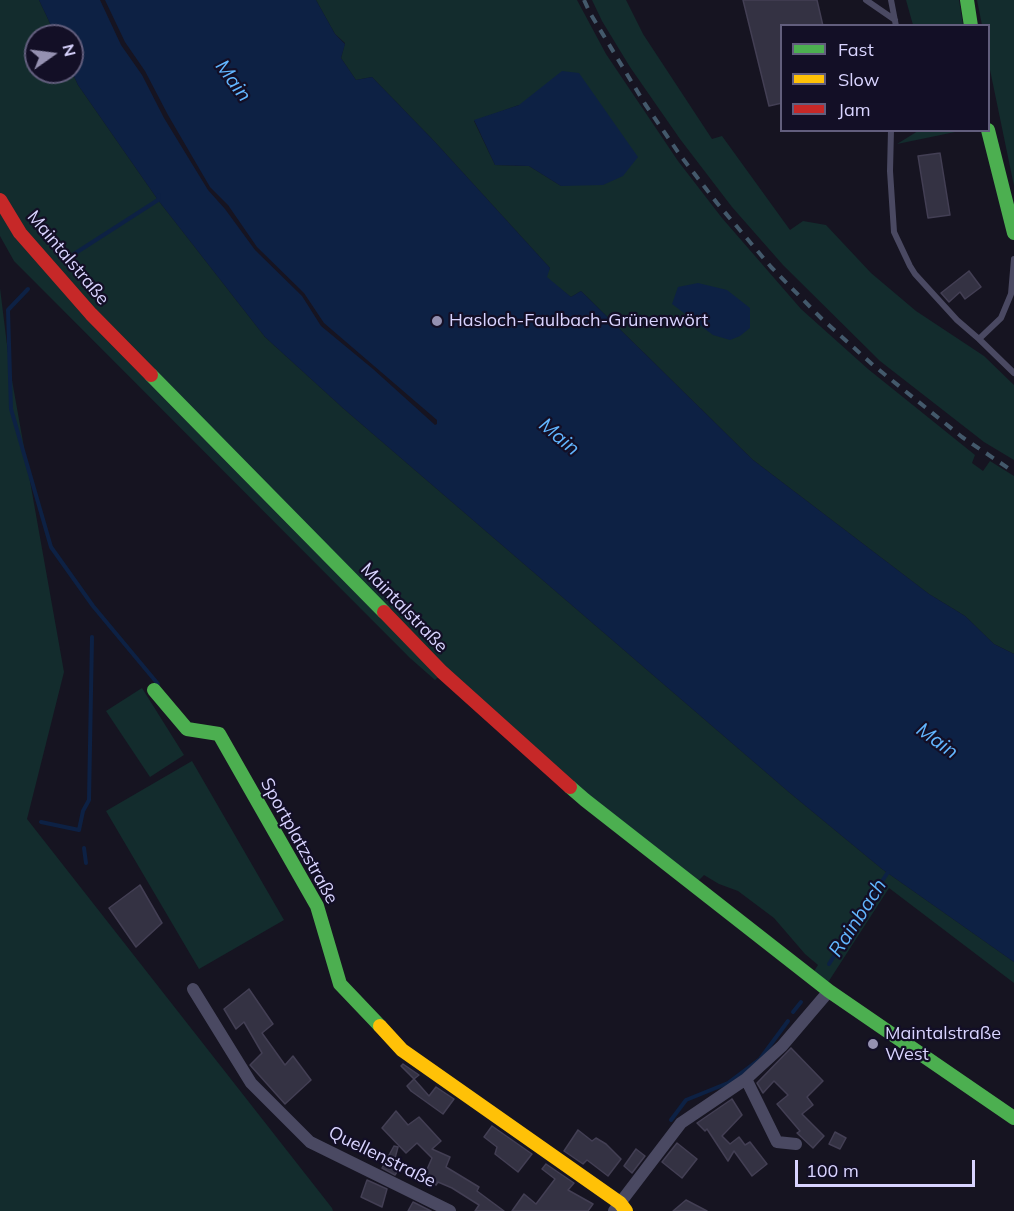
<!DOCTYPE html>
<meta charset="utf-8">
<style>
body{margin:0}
#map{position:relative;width:1014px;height:1211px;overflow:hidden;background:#161421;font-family:Mulish,sans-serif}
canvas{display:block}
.legend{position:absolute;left:780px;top:24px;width:210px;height:108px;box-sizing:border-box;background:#130f26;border:2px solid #625e7d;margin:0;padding:8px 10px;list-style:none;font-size:18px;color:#d9d4ff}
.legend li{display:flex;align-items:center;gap:12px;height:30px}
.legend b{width:30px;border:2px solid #625e7d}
.north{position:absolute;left:24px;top:24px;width:60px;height:60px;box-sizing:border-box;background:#130f26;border:2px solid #625e7d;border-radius:50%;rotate:76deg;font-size:16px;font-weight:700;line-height:24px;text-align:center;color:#d9d4ff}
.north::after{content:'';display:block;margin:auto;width:21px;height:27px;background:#9591b1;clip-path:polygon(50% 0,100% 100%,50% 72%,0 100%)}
.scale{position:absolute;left:795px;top:1160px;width:180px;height:27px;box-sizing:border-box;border:3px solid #d9d4ff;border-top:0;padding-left:8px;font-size:18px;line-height:21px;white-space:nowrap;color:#d9d4ff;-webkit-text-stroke:4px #130f26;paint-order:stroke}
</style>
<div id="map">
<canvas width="1014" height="1211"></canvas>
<ul class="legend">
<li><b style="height:8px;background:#4caf50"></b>Fast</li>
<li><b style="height:8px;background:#ffc107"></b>Slow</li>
<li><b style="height:8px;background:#c62828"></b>Jam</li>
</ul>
<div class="north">N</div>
<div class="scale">100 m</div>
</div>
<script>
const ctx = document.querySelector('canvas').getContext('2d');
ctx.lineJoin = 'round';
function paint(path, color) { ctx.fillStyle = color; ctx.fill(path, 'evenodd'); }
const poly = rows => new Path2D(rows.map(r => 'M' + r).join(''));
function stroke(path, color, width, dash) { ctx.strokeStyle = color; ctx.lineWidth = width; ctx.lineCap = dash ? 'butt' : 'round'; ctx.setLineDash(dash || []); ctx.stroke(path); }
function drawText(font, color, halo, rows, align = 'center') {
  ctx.font = font + ' Mulish,sans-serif'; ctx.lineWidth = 4.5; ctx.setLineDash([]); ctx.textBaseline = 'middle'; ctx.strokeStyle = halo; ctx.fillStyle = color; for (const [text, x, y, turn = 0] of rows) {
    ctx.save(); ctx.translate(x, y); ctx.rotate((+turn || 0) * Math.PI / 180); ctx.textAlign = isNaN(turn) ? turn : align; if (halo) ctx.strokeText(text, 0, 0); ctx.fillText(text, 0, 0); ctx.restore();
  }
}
paint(poly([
 [0,0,39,0,56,36,36,36,36,72,72,72,78,85,158,200,265,337,344,409,790,793,882,869,1014,962,1014,983,889,888,825,987,811,976,818,965,805,954,774,918,738,891,719,884,704,875,694,885,442,673,435,680,410,658,14,261,0,236],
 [316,0,577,0,606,54,678,161,722,218,801,309,868,369,975,455,972,463,983,471,990,461,1014,476,1014,654,994,644,965,616,929,594,753,460,581,291,571,297,545,277,550,268,435,142,372,77,356,80,341,58,345,43,335,34],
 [519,105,561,186,529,166,495,165,474,121],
 [592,0,626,0,643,34,712,139,722,136,790,230,803,221,826,225,871,273,916,311,984,356,1014,385,1014,460,984,442,880,361,783,265,732,207,680,139,630,67,602,21],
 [906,0,959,0,963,25,913,25],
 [977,0,1014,0,1014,186,989,65,988,26,982,25],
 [918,131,918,130,960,131,897,144],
 [0,288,10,369,64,672,27,819,332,1208,333,1211,0,1211],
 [142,688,184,755,150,777,106,711],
 [192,761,284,920,199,969,106,811]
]), '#132c2d');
paint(poly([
 [39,0,100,0,121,45,142,75,164,118,208,190,225,209,255,250,302,296,321,326,373,369,435,425,437,424,437,420,324,323,304,293,257,247,228,205,210,187,168,115,145,71,125,42,105,0,316,0,335,34,345,44,341,58,356,80,372,77,435,142,550,268,547,277,571,297,581,291,753,460,929,594,965,616,994,644,1014,654,1014,962,882,869,790,793,344,409,265,337,158,200,78,85,72,72,72,36,56,36],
 [562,71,579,73,638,157,623,176,603,185,561,186,529,166,495,165,474,120,519,105],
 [698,283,727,290,750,308,750,328,740,336,730,340,713,335,672,304,678,287]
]), '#0d2144');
stroke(poly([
 [74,254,158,200,159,195],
 [28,289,8,310,11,409,51,547,93,606,158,684],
 [41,822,79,830,83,811,89,800,92,637],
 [84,848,86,863],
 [829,964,888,872],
 [793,1012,801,1002],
 [671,1120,686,1100,728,1083,760,1059,788,1021]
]), '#0d2144', 4);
const building = poly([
 [743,0,817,0,823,26,782,26,782,103,769,106,743,0],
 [940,153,950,215,928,218,918,156,940,153],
 [969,271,981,287,965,299,960,292,949,302,941,293,969,271],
 [140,885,162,923,136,947,109,908,140,885],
 [249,989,273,1024,262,1033,285,1065,293,1056,311,1080,285,1104,250,1065,262,1053,244,1022,236,1029,224,1009,249,989],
 [791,1048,823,1081,807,1097,813,1105,802,1114,824,1136,813,1148,797,1133,800,1131,777,1104,788,1095,774,1081,763,1093,757,1083,791,1048],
 [403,1064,419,1075,414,1079,401,1066,403,1064],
 [414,1079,429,1096,436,1087,454,1099,443,1114,411,1091,407,1086,414,1079],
 [732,1099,742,1115,722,1136,730,1144,739,1137,745,1145,750,1142,767,1164,752,1176,734,1151,728,1161,707,1129,705,1131,697,1123,732,1099],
 [396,1111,408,1125,419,1117,441,1141,432,1149,450,1157,446,1167,479,1187,477,1191,504,1211,475,1211,479,1205,452,1188,438,1182,436,1185,425,1174,432,1158,417,1143,406,1153,382,1128,396,1111],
 [492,1126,532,1154,518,1172,495,1154,497,1147,484,1137,492,1126],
 [578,1130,592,1141,596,1138,606,1144,621,1159,608,1176,587,1160,583,1164,564,1151,578,1130],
 [835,1132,846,1138,840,1149,829,1144,835,1132],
 [677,1143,697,1159,682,1178,662,1162,677,1143],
 [394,1146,398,1147,394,1162,401,1165,395,1175,382,1168,394,1146],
 [636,1149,645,1156,632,1173,624,1166,636,1149],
 [546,1164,574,1183,568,1190,593,1204,588,1211,512,1211,524,1194,536,1204,555,1179,542,1169,546,1164],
 [367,1180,387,1189,382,1207,361,1197,367,1180],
 [686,1200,707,1211,673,1211,686,1200],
 [413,1202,431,1211,408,1211,413,1202]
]);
paint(building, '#343243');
stroke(building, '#433f54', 1.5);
stroke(poly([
 [866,0,895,20],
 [891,0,896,26],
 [891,130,890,171,894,232,910,266,915,274,957,320,979,339,1014,373],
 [979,339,1001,318,1011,294,1014,259]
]), '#4a4962', 6);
stroke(poly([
 [193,989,251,1083,310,1142,450,1211],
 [746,1079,777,1142,796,1144],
 [614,1211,681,1123,746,1079,782,1046,829,991]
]), '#4a4962', 12);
stroke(poly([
 [967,0,971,26],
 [988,130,1014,233],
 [151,375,384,612],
 [154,690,187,729,219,734,317,906,340,984,380,1026],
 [570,787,585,800,829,991,1014,1118]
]), '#4caf50', 14);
stroke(poly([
 [380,1026,402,1050,620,1203,626,1211]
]), '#ffc107', 14);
stroke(poly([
 [0,200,20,233,91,314,151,375],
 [384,612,442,672,570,787]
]), '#c62828', 14);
stroke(poly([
 [584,0,590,13,645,104,680,155,717,203,771,267,822,319,873,365,962,437,1014,472]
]), '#43596b', 4, [9, 8]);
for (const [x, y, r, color] of [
 [437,321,6,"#9591b1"],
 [873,1044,6,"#9591b1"]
]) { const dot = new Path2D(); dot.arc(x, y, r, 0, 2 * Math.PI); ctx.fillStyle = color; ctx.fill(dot); stroke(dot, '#130f26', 2); }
drawText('18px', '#d9d4ff', '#130f26', [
 ["Maintalstraße",68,258,50],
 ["Maintalstraße",404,608,46],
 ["Sportplatzstraße",299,841,61],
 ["Quellenstraße",382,1157,26]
]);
drawText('18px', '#d9d4ff', '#130f26', [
 ["Hasloch-Faulbach-Grünenwört",449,321],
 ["Maintalstraße",885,1034],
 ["West",885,1055]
], 'left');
drawText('italic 20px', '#62b6ff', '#130f26', [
 ["Main",233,81,54],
 ["Main",559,437,40],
 ["Main",937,741,36],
 ["Rainbach",858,918,-57]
]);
</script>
